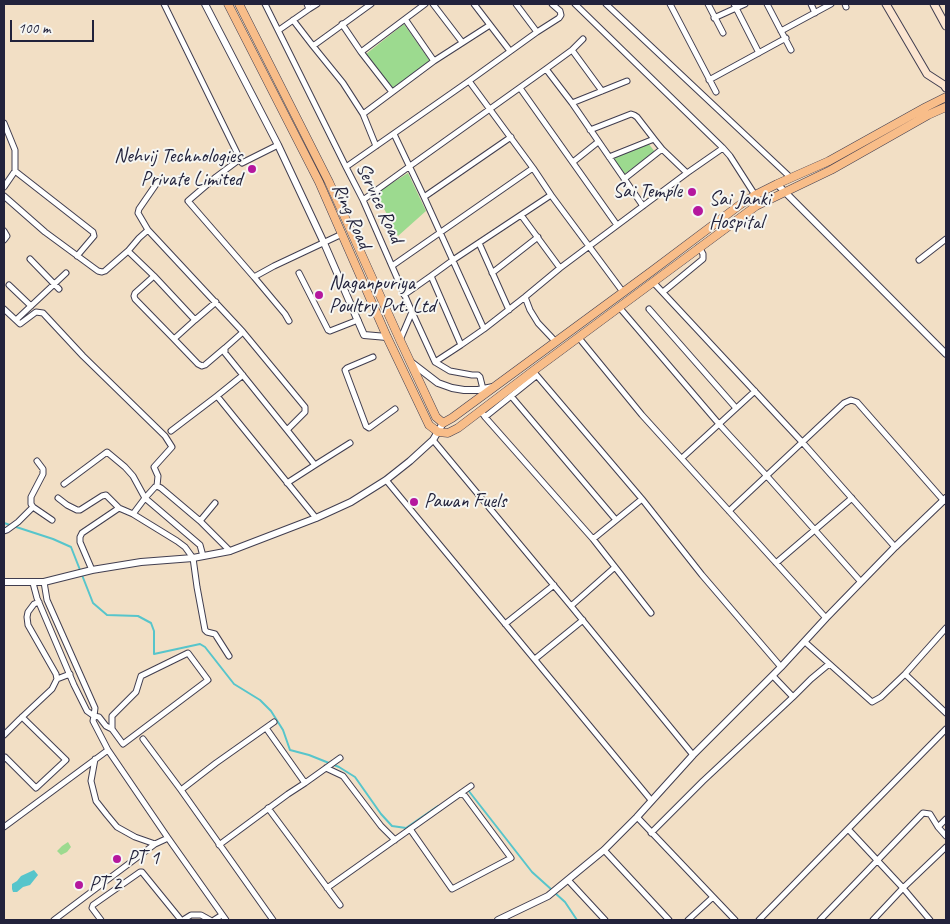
<!DOCTYPE html>
<style>
body{margin:0}
#map{position:relative;width:950px;height:924px;overflow:hidden;background:#f2dfc5;font-family:Caveat,sans-serif}
canvas{display:block}
.frame{position:absolute;inset:0;border:5px solid #22223b;pointer-events:none}
.scale{position:absolute;left:10px;top:20px;width:84px;height:22px;box-sizing:border-box;border:2px solid #22223b;border-top:0;padding-left:6px;font-size:15px;line-height:18px;white-space:nowrap;color:#22223b;-webkit-text-stroke:4px #f6f6f2;paint-order:stroke}
</style>
<div id="map">
<canvas width="950" height="924"></canvas>
<div class="frame"></div>
<div class="scale">100 m</div>
</div>
<script>
const ctx = document.querySelector('canvas').getContext('2d');
ctx.lineJoin = 'round';
function paint(path, color) { ctx.fillStyle = color; ctx.fill(path, 'evenodd'); }
const poly = rows => new Path2D(rows.map(r => 'M' + r).join(''));
function stroke(path, color, width, dash) { ctx.strokeStyle = color; ctx.lineWidth = width; ctx.lineCap = dash ? 'butt' : 'round'; ctx.setLineDash(dash || []); ctx.stroke(path); }
function drawText(font, color, halo, rows, align = 'center') {
  ctx.font = font + ' Caveat,sans-serif'; ctx.lineWidth = 4; ctx.setLineDash([]); ctx.textBaseline = 'middle'; ctx.strokeStyle = halo; ctx.fillStyle = color; for (const [text, x, y, turn = 0] of rows) {
    ctx.save(); ctx.translate(x, y); ctx.rotate((+turn || 0) * Math.PI / 180); ctx.textAlign = isNaN(turn) ? turn : align; if (halo) ctx.strokeText(text, 0, 0); ctx.fillText(text, 0, 0); ctx.restore();
  }
}
paint(poly([
 [404,24,430,61,393,88,366,54],
 [648,143,655,152,623,175,612,157],
 [408,173,426,211,398,236,376,193],
 [68,842,71,847,67,852,61,855,57,851,62,846]
]), '#9cda8f');
paint(poly([
 [34,870,38,875,30,885,23,887,17,892,13,892,12,889,12,884,17,881,21,876]
]), '#57c5cb');
stroke(poly([
 [4,523,53,539,71,547,93,603,107,615,138,616,151,623,154,631,154,654,200,644,205,647,234,684,260,700,271,711,283,730,290,750,309,755,339,767,355,777,381,814,392,826,406,828,438,806],
 [468,790,532,872,552,890],
 [555,893,565,902,577,920]
]), '#57c5cb', 2);
const minor = poly([
 [164,4,242,163,278,145],
 [265,4,346,167,363,200,412,312,435,362,450,371,472,375,478,375,480,377,483,389],
 [425,4,405,19,434,61],
 [433,4,462,42],
 [474,4,510,51],
 [575,4,723,148,730,156,755,195],
 [606,4,791,178],
 [670,4,716,92],
 [708,4,723,33],
 [745,4,736,8,759,53],
 [767,4,791,50],
 [811,4,815,13],
 [845,4,846,7],
 [309,9,317,4],
 [714,18,736,8,734,4],
 [293,20,313,46,371,4],
 [342,24,361,52],
 [279,30,309,9,307,4],
 [781,31,831,4],
 [537,32,559,18,561,15,560,11,552,4],
 [313,46,343,83,363,114,434,61,490,25],
 [572,50,602,91],
 [546,69,572,103,643,206],
 [709,80,786,38],
 [469,81,533,168,551,195,623,292],
 [520,88,617,225],
 [392,92,361,52,405,19],
 [572,103,627,81],
 [363,114,376,146],
 [4,123,15,150,15,171],
 [590,130,631,114,634,115,637,117,654,139],
 [394,134,424,197,484,329,525,297,560,268,687,173,723,148],
 [609,157,654,139,662,149,687,173],
 [240,159,216,177,188,201,254,277,274,266,342,234],
 [573,162,598,142],
 [346,167,469,81,537,32,516,4],
 [624,179,662,149],
 [4,187,15,171,93,232,94,236,77,256],
 [4,196,45,232,98,271,102,272,105,271,128,251],
 [424,197,511,137],
 [363,200,410,166,546,69,572,50,583,39],
 [521,215,560,268],
 [148,230,138,213,139,209,159,180],
 [4,231,7,236,4,240],
 [479,243,509,310],
 [30,259,59,289],
 [919,260,946,239],
 [392,266,533,168],
 [299,273,328,330,330,331,358,320],
 [492,273,538,237],
 [154,276,135,293,134,296,135,299,174,339,195,320,154,276,128,251,139,238,148,230,243,332,305,407,305,412,287,430,315,465,287,483],
 [254,277,285,314,289,321],
 [653,282,803,443,895,547],
 [9,285,31,306],
 [663,292,703,259,703,254,699,247],
 [404,295,431,276],
 [525,297,530,310,538,323,555,341],
 [619,307,719,424,766,475,861,582],
 [4,309,20,324,36,312,43,313,83,356,165,436,172,447,154,467,158,476,157,486],
 [649,309,736,408],
 [16,320,66,273],
 [195,320,216,302],
 [243,332,225,348,225,353,287,430],
 [579,338,642,415,826,618],
 [174,339,198,364,202,366,205,365,225,348],
 [400,340,412,312],
 [461,345,484,329],
 [373,357,347,368,345,370,366,426,369,428,395,409],
 [435,362,461,345,431,276,453,260,551,195],
 [533,371,642,499,702,575,781,667],
 [217,396,243,375],
 [511,396,616,520],
 [481,411,485,417,593,539,642,499],
 [485,417,536,376],
 [171,431,217,396,316,518],
 [433,440,571,606,693,755],
 [682,458,755,391],
 [37,461,43,469,43,474,31,497,31,504,33,507,52,520],
 [315,465,350,443],
 [386,480,651,800],
 [64,484,107,452,125,467,133,476,145,498,200,545,203,556],
 [58,498,67,505,77,510,80,510,102,496,106,495,119,508,133,514,177,541,185,547,193,558,197,587,205,630,207,632,215,634,229,656],
 [729,511,844,403,851,400,857,402,944,501],
 [133,514,145,498,155,487,157,486,161,488,200,521,230,551],
 [200,521,215,503],
 [4,531,7,530,18,522,33,507],
 [593,539,651,613],
 [776,563,852,498],
 [92,570,80,542,80,537,82,533,119,508],
 [33,583,37,598,74,685,87,711,94,716,95,708,47,600,44,582],
 [571,606,615,567],
 [505,624,554,585],
 [805,642,872,702,881,697,905,674,946,628],
 [535,659,583,620],
 [905,674,946,713],
 [773,676,793,697],
 [57,679,70,674],
 [266,728,305,783],
 [112,729,123,744,208,680,188,653,141,676,136,692,112,716,112,729,106,726,99,717,94,716,93,721,108,750,168,838,226,920],
 [4,735,20,719,52,689,57,679,56,674,28,625,27,617,28,612,34,604,39,602],
 [143,739,181,790,216,763,274,722],
 [4,759,5,757,36,788,66,760,22,717],
 [95,759,91,781,96,801,107,815,117,827,135,837,155,844],
 [326,768,343,776,381,826,395,840],
 [181,790,273,920],
 [461,793,471,786],
 [268,808,340,905],
 [637,817,735,920],
 [4,827,108,750],
 [938,827,946,819],
 [848,829,946,729],
 [651,833,703,781,793,697,811,679,829,664],
 [219,845,288,794,305,783,340,758],
 [604,850,669,920],
 [568,880,605,920],
 [327,888,461,793,465,796,511,858,452,889,410,829],
 [54,920,155,844,168,838],
 [101,920,92,908,93,905,140,872,142,872,181,920],
 [183,920,191,915,201,915,210,920],
 [214,920,222,915],
 [688,920,713,897],
 [759,920,848,829,903,888,930,920],
 [820,920,923,813,930,814,938,827,946,836],
 [873,920,903,888,946,847]
]);
const tertiary = poly([
 [205,4,278,145,324,243,364,335,387,337],
 [777,184,946,354],
 [412,363,438,383,452,388,464,390,478,390,493,387],
 [4,582,44,582,92,570,141,562,193,558,230,551,316,518,351,502,386,480,410,461,433,440,443,423],
 [498,920,548,896,604,850,637,817,693,755,781,667,826,618,895,547,946,498]
]);
const secondary = poly([
 [886,4,927,74,944,85,946,88],
 [934,4,946,26]
]);
const primary = poly([
 [228,4,319,182,387,337,429,425,438,432,448,433,458,428,533,371,756,206,831,170,928,115,946,107],
 [239,4,329,182,400,340,436,417,443,423,452,418,652,271,741,204,755,195,777,184,829,161,926,107,946,97]
]);
stroke(minor, '#413e50', 7);
stroke(tertiary, '#413e50', 8);
stroke(secondary, '#413e50', 9);
stroke(primary, '#413e50', 9);
stroke(minor, '#fff', 5);
stroke(tertiary, '#fff', 6);
stroke(secondary, '#fce5d0', 7);
stroke(primary, '#f8bd89', 8);
for (const [x, y, r, color] of [
 [252,169,5,"#b5179e"],
 [692,192,5,"#b5179e"],
 [698,211,6,"#b5179e"],
 [319,295,5,"#b5179e"],
 [414,502,5,"#b5179e"],
 [117,859,5,"#b5179e"],
 [79,885,5,"#b5179e"]
]) { const dot = new Path2D(); dot.arc(x, y, r, 0, 2 * Math.PI); ctx.fillStyle = color; ctx.fill(dot); stroke(dot, '#f6f6f2', 2); }
drawText('20px', '#22223b', '#f6f6f2', [
 ["Nehvij Technologies",242,157,"right"],
 ["Private Limited",242,180,"right"],
 ["Sai Temple",682,192,"right"],
 ["Sai Janki",709,200],
 ["Hospital",709,223],
 ["Naganpuriya",329,284],
 ["Poultry Pvt. Ltd",329,307],
 ["Pawan Fuels",424,502],
 ["PT 1",127,859],
 ["PT 2",89,885]
], 'left');
drawText('20px', '#22223b', '#f6f6f2', [
 ["Service Road",379,203,65],
 ["Ring Road",351,216,66]
]);
</script>
